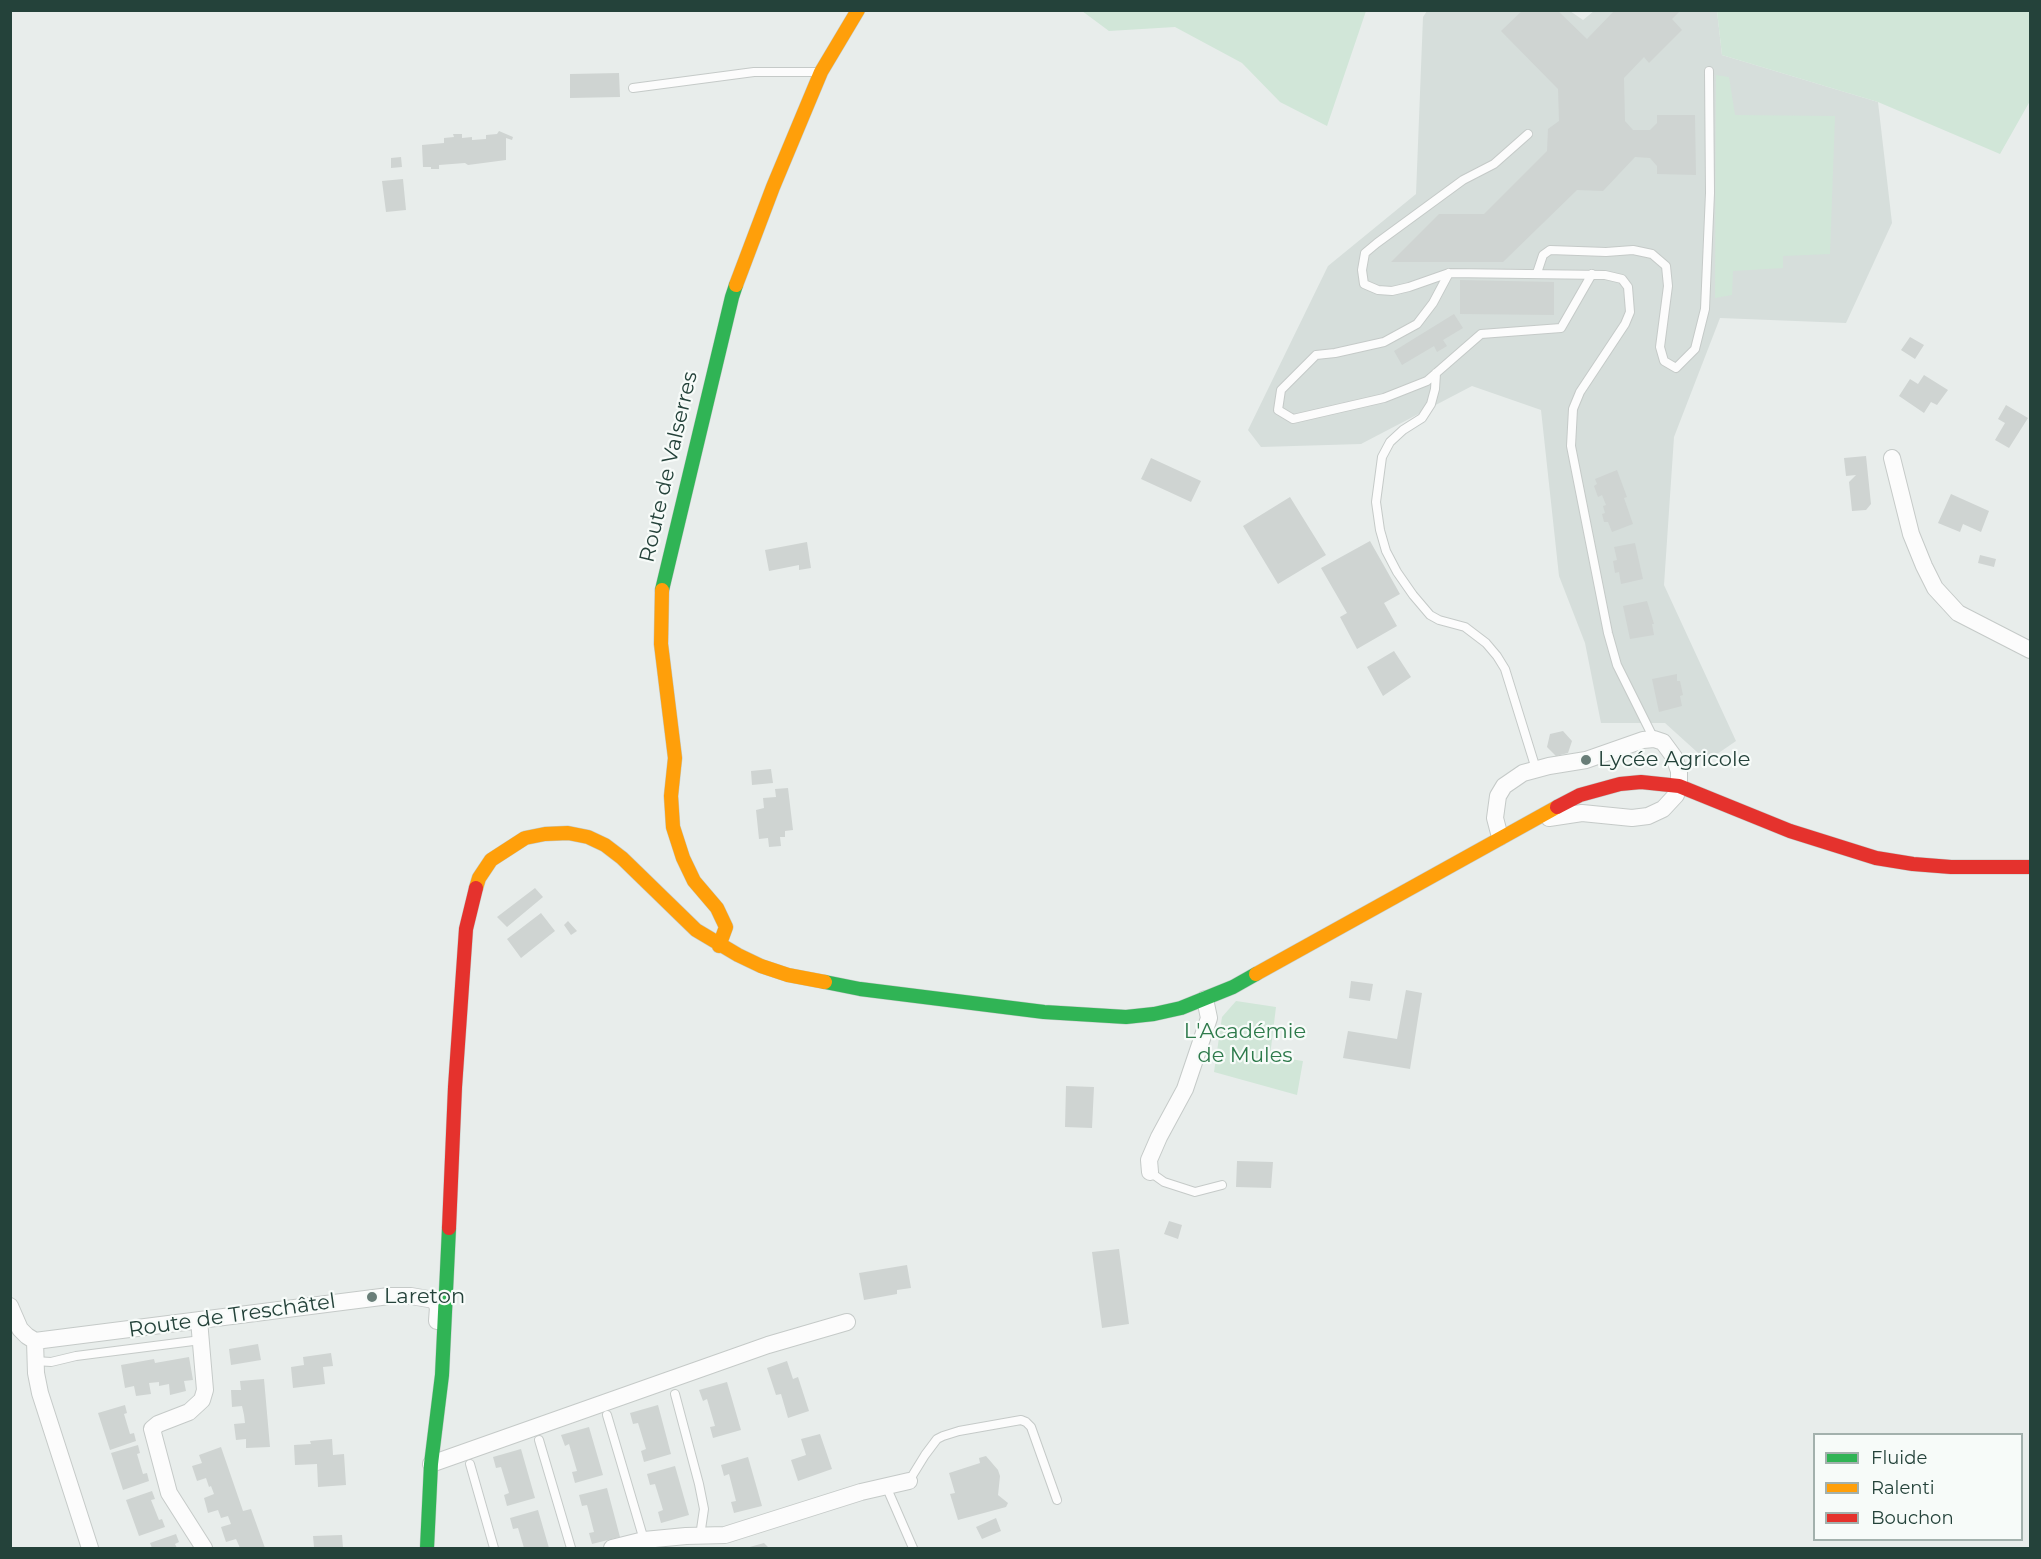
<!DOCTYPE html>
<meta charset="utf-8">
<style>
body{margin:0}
#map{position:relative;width:2041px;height:1559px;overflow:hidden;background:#e8edeb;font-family:Montserrat,sans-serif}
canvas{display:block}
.frame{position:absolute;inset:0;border:12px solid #24423a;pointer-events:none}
.legend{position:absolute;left:1813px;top:1433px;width:210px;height:108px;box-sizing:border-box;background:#f7fbf9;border:2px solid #a3b1ad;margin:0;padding:8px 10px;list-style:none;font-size:18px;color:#24423a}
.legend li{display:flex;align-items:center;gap:12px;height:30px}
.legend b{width:30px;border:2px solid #a3b1ad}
</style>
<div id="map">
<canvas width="2041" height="1559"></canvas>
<div class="frame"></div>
<ul class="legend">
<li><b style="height:8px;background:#30b455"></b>Fluide</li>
<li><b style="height:8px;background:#ff9f0a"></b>Ralenti</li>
<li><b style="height:8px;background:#e5322d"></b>Bouchon</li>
</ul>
</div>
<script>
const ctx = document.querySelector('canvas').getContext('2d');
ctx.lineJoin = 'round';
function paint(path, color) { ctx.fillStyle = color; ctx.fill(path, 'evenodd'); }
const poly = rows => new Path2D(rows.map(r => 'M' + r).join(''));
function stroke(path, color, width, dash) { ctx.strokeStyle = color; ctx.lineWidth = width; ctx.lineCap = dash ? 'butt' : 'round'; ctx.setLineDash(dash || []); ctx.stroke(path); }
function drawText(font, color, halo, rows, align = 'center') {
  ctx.font = font + ' Montserrat,sans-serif'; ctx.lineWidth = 4.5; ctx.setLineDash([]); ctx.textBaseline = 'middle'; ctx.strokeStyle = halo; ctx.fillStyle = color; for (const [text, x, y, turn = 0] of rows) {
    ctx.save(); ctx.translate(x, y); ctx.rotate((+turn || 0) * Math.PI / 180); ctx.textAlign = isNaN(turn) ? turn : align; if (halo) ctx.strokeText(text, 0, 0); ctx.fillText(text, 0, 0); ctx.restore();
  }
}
paint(poly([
 [1427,11,1570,11,1583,20,1594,11,1717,11,1722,55,1878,102,1892,223,1846,323,1720,318,1674,437,1664,585,1736,741,1707,761,1665,723,1601,723,1585,643,1559,576,1541,410,1472,386,1361,444,1261,447,1248,430,1328,266,1416,194,1423,17]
]), '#d6dedb');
paint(poly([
 [1082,11,1366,11,1327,126,1280,102,1242,63,1175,27,1109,31],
 [1717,11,2030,11,2030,101,2000,154,1878,102,1722,55],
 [1716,75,1729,77,1735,115,1835,116,1830,254,1783,256,1783,268,1733,271,1732,295,1715,298],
 [1236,1001,1276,1007,1270,1056,1303,1061,1297,1095,1214,1072,1222,1017]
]), '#d1e6d8');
paint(poly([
 [1523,10,1557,10,1587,39,1615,10,1681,10,1672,19,1682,30,1649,63,1644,57,1624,78,1625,121,1633,130,1650,130,1657,123,1657,115,1695,115,1696,175,1657,174,1657,166,1650,158,1635,157,1603,191,1577,190,1503,262,1391,262,1439,214,1484,214,1547,151,1548,129,1559,121,1558,89,1501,31],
 [619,73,620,97,570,98,570,74],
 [499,131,513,137,512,140,506,138,506,160,468,165,465,163,439,165,439,169,431,169,431,167,423,167,422,145,444,143,444,138,454,137,453,134,462,134,462,138,472,137,472,140,486,139,486,135,497,134],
 [401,157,402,167,391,168,391,158],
 [403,179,406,210,386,212,382,181],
 [1460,280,1554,282,1554,315,1460,314],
 [1454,314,1463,328,1443,340,1447,346,1437,352,1434,346,1402,365,1394,351],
 [1910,337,1924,345,1915,359,1901,350],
 [1924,375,1948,390,1937,405,1931,402,1924,413,1899,396,1910,379,1918,384],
 [2006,405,2028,418,2009,448,1995,440,2005,423,1998,419],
 [1866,456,1871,504,1866,510,1852,511,1849,482,1856,475,1846,476,1844,458],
 [1151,458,1201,481,1191,502,1141,479],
 [1617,470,1627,497,1624,498,1633,524,1612,532,1608,522,1604,522,1602,514,1605,513,1603,506,1606,505,1602,495,1598,497,1594,486,1597,484,1595,479],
 [1951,494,1989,511,1981,532,1963,524,1960,532,1938,523],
 [1290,497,1326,555,1278,584,1243,526],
 [1370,541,1400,594,1384,603,1397,626,1357,649,1340,617,1347,613,1321,568],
 [807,542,811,568,799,570,799,565,769,571,765,550],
 [1635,543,1643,579,1621,584,1619,572,1615,573,1613,561,1617,560,1614,547],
 [1980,555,1996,559,1994,567,1978,563],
 [1647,601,1654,624,1652,624,1654,635,1630,639,1623,606],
 [1394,651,1411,677,1383,696,1367,667],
 [1677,674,1677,681,1680,681,1683,695,1680,696,1682,706,1659,712,1652,679],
 [1563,731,1572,741,1568,753,1556,756,1547,747,1550,734],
 [771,769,773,783,752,785,751,771],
 [788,788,793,830,785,831,785,837,780,837,781,846,769,847,768,838,759,839,756,810,764,808,763,798,776,797,775,789],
 [535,888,543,897,507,927,497,917],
 [541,913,555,931,521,958,507,939],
 [568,921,577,931,571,935,564,925],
 [1351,981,1373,984,1370,1001,1349,998],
 [1406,990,1422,993,1410,1069,1343,1058,1348,1031,1397,1039],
 [1066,1086,1094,1087,1092,1128,1065,1127],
 [1237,1161,1273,1162,1271,1188,1236,1187],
 [1169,1221,1182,1225,1178,1239,1164,1234],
 [1119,1249,1129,1324,1102,1328,1092,1252],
 [907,1265,911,1288,897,1290,897,1294,864,1300,859,1273],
 [258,1344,261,1360,231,1365,229,1349],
 [331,1353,333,1366,323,1367,325,1384,293,1388,291,1367,304,1365,303,1357],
 [189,1357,193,1380,184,1381,186,1391,170,1395,169,1384,159,1386,159,1382,149,1383,151,1394,136,1396,134,1386,125,1388,121,1365,154,1359,155,1363],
 [787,1361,793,1379,798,1377,809,1411,788,1418,781,1394,776,1395,767,1368],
 [264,1379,270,1447,246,1448,246,1439,236,1440,234,1424,245,1423,244,1415,242,1406,232,1407,231,1390,241,1390,240,1381],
 [727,1382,741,1430,713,1438,710,1427,715,1426,707,1399,703,1401,699,1390],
 [125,1405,127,1413,124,1414,130,1434,134,1433,136,1441,110,1450,98,1413],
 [658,1405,671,1454,644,1462,641,1451,646,1449,638,1423,633,1424,630,1413],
 [589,1427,603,1475,575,1483,572,1472,577,1471,569,1444,565,1446,561,1435],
 [820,1434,832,1469,798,1481,791,1460,806,1455,801,1439],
 [332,1439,333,1455,344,1454,346,1485,318,1487,317,1464,295,1465,294,1445,311,1444,310,1441],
 [138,1445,140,1453,137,1454,143,1474,147,1473,149,1481,123,1490,111,1453],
 [221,1447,243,1511,251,1509,265,1548,240,1548,236,1539,226,1542,221,1527,231,1524,228,1516,221,1518,218,1510,208,1513,204,1498,214,1494,211,1486,209,1487,206,1478,197,1481,192,1466,202,1463,199,1455],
 [521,1449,535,1498,507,1506,504,1495,509,1493,501,1467,496,1468,493,1457],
 [986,1456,998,1470,1000,1476,998,1495,1008,1503,1006,1507,958,1520,950,1494,955,1493,949,1473,980,1463,979,1458],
 [748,1457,762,1506,734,1513,731,1502,736,1501,729,1474,724,1476,721,1465],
 [675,1466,689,1515,661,1523,658,1512,663,1510,655,1484,650,1485,647,1474],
 [607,1488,620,1537,592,1544,589,1533,594,1532,587,1505,582,1506,579,1495],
 [152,1491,155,1499,151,1500,159,1520,162,1519,165,1527,139,1536,126,1500],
 [538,1510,549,1548,524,1548,518,1528,513,1529,510,1518],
 [996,1518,1001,1531,982,1539,976,1527],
 [176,1534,179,1542,175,1544,177,1548,152,1548,150,1543],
 [342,1535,343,1548,314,1547,313,1536],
 [764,1543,769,1548,746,1548]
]), '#cfd4d2');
const lane = poly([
 [633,88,754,72,818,72],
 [1528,134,1494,164,1463,180,1377,243,1365,253,1362,270,1364,284,1378,290,1392,291,1409,287,1449,273,1605,275,1622,279,1628,287,1630,312,1625,324,1580,392,1573,409,1571,446,1608,633,1617,665,1654,739],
 [1449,273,1433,303,1417,324,1384,342,1335,353,1316,355,1281,390,1278,410,1293,419,1384,398,1427,381,1481,334,1561,328,1592,274],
 [1537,273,1543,255,1550,250,1606,252,1633,250,1652,254,1666,266,1668,286,1660,347,1664,361,1676,368,1695,349,1705,309,1710,193,1709,71],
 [1436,373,1435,389,1431,404,1422,418,1403,430,1390,442,1382,457,1376,502,1380,530,1386,551,1397,572,1413,595,1430,615,1439,620,1465,627,1486,643,1497,656,1505,669,1536,769],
 [1150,1172,1164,1182,1195,1192,1222,1185],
 [35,1361,51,1362,76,1356,201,1340],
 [675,1394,699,1484,704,1509,700,1536],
 [607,1415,644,1540],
 [539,1440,571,1548],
 [470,1464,494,1548],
 [909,1481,925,1455,937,1439,943,1436,959,1431,1021,1420,1026,1422,1031,1427,1057,1500],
 [886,1486,913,1548]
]);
const street = poly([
 [1892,458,1911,534,1924,566,1935,588,1958,613,2030,650],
 [1500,837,1495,818,1498,796,1504,786,1523,773,1549,766,1586,760,1643,740,1654,739,1663,742,1674,757,1679,771,1679,786,1676,795,1663,809,1648,816,1632,818,1582,813,1549,818],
 [1150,1172,1149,1160,1159,1137,1185,1089,1209,1018,1205,999],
 [10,1306,20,1329,27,1336,35,1341,389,1296,411,1296,434,1300,438,1307,437,1321],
 [199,1320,205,1390,202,1400,189,1412,158,1424,152,1429,169,1493,204,1548],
 [35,1341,36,1373,40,1393,90,1548],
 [431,1464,768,1345,847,1322],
 [612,1548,644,1540,686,1536,725,1535,861,1492,909,1481]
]);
const fast = poly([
 [662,590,732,297,736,285],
 [825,982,860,989,1044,1012,1126,1017,1154,1014,1181,1008,1233,987,1256,974],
 [427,1548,431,1464,442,1375,449,1228]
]);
const slow = poly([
 [736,285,773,187,821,72,858,10],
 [662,590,661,644,675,758,671,796,673,827,683,858,694,881,717,908,726,927,719,946],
 [476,888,479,878,491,860,525,838,545,834,568,833,588,837,605,845,622,858,696,930,738,955,761,966,788,975,825,982],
 [1256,974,1557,807]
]);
const jam = poly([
 [1557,807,1580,795,1620,784,1641,782,1679,786,1790,831,1876,858,1913,864,1951,867,2030,867],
 [449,1228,455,1087,466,929,476,888]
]);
stroke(lane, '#c5cac8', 10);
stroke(street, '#c5cac8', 18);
stroke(fast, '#c3cbc8', 15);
stroke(slow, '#c3cbc8', 15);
stroke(jam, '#c3cbc8', 15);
stroke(lane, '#fcfcfc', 8);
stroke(street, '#fcfcfc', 16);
stroke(fast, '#30b455', 14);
stroke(slow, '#ff9f0a', 14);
stroke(jam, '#e5322d', 14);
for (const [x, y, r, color] of [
 [1586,760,6,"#697e78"],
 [372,1297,6,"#697e78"]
]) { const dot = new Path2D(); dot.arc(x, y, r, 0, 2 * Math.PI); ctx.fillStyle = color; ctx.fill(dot); stroke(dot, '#f7fbf9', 2); }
drawText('21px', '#24423a', '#f7fbf9', [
 ["Route de Valserres",669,467,-77],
 ["Route de Treschâtel",232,1316,-8]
]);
drawText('21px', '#24423a', '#f7fbf9', [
 ["Lycée Agricole",1598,760],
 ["Lareton",384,1297]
], 'left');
drawText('21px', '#2d7a4b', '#f7fbf9', [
 ["L'Académie",1245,1032],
 ["de Mules",1245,1056]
]);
</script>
